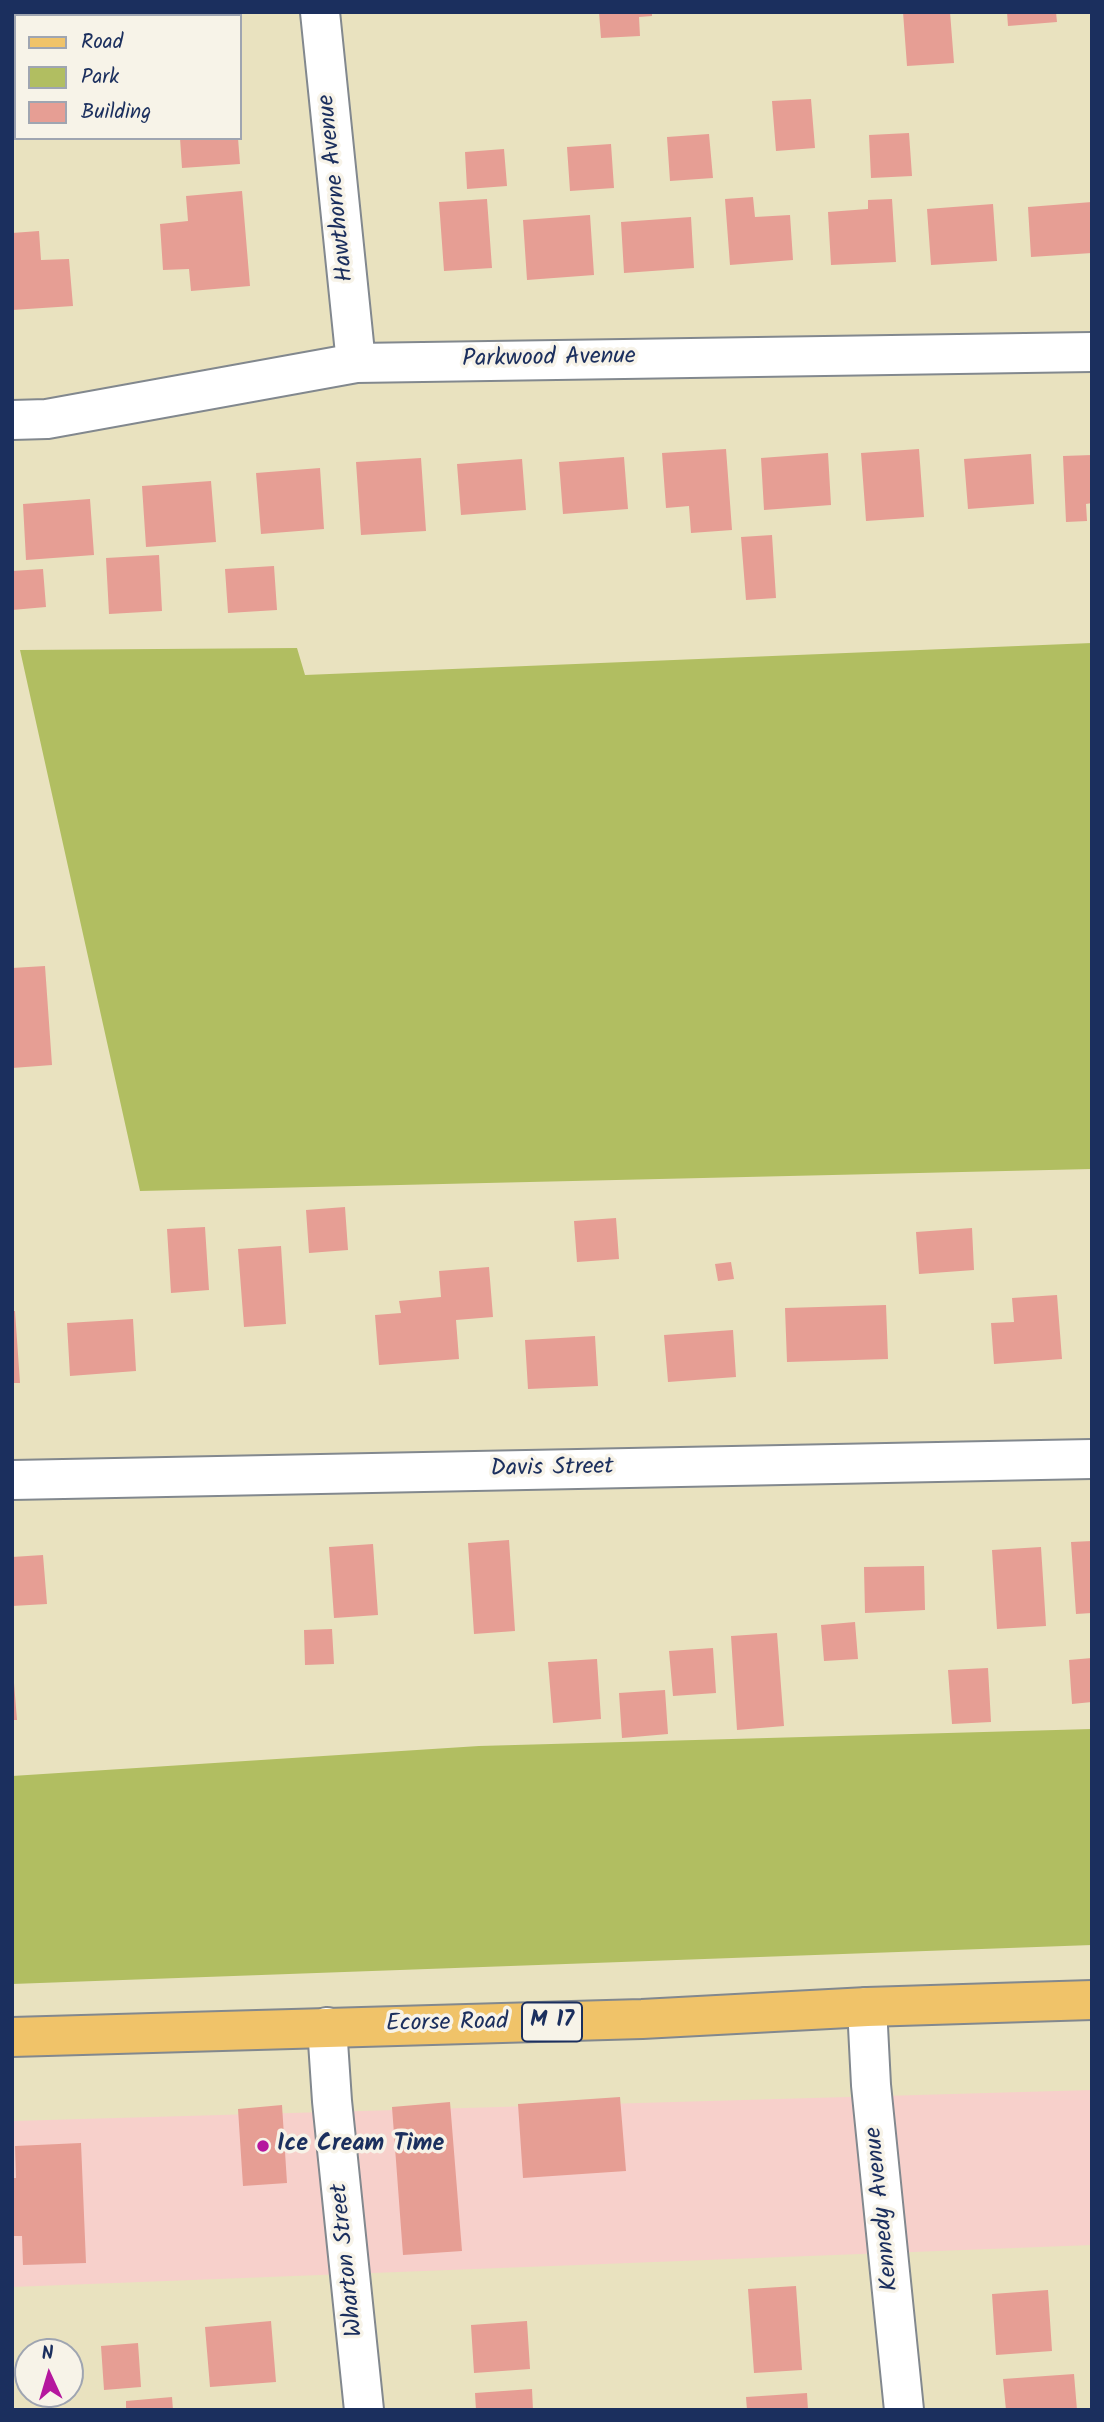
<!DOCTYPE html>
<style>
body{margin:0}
#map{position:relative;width:1104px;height:2422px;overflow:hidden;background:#e9e2bf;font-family:Kalam,sans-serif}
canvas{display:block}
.frame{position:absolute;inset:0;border:14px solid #1b2f5e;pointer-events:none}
.legend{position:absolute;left:14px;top:14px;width:228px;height:126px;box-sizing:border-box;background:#f7f3e8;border:2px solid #9fa5b1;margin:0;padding:9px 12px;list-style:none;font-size:21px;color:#1b2f5e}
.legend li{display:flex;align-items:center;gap:14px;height:35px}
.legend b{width:35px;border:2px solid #9fa5b1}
.north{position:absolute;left:14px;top:2338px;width:70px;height:70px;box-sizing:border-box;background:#f7f3e8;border:2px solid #9fa5b1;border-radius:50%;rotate:356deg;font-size:19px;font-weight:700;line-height:28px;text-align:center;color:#1b2f5e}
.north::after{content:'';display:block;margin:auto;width:24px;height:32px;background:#b5179e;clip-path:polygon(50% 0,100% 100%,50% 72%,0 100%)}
</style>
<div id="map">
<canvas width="1104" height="2422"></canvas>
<div class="frame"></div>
<ul class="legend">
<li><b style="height:9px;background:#f0c369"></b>Road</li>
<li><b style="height:19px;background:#b1be61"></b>Park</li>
<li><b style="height:19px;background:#e69e94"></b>Building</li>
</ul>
<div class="north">N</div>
</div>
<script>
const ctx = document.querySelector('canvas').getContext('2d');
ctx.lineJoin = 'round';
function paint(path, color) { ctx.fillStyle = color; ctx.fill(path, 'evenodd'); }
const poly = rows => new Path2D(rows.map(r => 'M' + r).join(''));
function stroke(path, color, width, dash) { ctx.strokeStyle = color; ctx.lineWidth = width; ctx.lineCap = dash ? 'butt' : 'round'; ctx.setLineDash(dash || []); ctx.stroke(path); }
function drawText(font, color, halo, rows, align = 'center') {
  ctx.font = font + ' Kalam,sans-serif'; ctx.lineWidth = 7; ctx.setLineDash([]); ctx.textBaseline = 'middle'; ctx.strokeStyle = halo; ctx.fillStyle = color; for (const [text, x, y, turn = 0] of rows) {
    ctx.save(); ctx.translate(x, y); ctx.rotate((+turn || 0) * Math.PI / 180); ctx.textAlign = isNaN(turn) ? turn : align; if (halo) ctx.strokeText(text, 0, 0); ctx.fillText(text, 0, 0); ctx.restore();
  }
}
paint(poly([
 [1092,2090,1092,2245,12,2287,12,2121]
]), '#f7d0cb');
paint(poly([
 [1092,643,1092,1169,140,1191,20,650,297,648,305,675],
 [1092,1729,1092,1945,12,1984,12,1776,479,1746]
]), '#b1be61');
paint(poly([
 [169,12,217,12,217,16,169,16],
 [599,12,652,12,652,16,639,17,640,36,601,38],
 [903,12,950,12,954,63,907,66],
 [1007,12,1056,12,1057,22,1008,26],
 [811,99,815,148,776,151,772,101],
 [909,133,912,176,871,178,869,135],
 [709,134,713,178,670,181,667,137],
 [180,138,238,138,240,164,182,168],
 [611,144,614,188,570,191,567,147],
 [504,149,507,186,467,189,465,152],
 [242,191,250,286,191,291,189,269,163,270,160,224,188,221,186,196],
 [753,197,755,217,790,215,793,260,730,265,725,199],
 [487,199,492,268,444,271,439,202],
 [892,199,896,262,831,265,828,212,868,209,868,200],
 [1092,202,1092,253,1031,257,1028,207],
 [993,204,997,261,931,265,927,209],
 [590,215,594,275,527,280,523,220],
 [691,217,694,268,624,273,621,222],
 [39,231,41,260,69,259,73,306,12,310,12,233],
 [726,449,732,530,691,533,689,506,666,508,662,453],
 [919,449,924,517,866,521,861,453],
 [828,453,831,505,764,510,761,458],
 [1031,454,1034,504,968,509,964,459],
 [1092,455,1092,503,1086,504,1087,521,1066,522,1063,456],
 [624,457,628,509,563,514,559,462],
 [421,458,426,531,361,535,356,462],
 [522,459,526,510,461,515,457,464],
 [320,468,324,529,261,534,256,473],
 [211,481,216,542,146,547,142,486],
 [90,499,94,555,26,560,23,504],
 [772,535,776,598,746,600,741,537],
 [159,555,162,611,109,614,106,558],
 [274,566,277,610,228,613,225,569],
 [43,569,46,607,12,610,12,571],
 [45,966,52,1065,12,1068,12,968],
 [345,1207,348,1250,309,1253,306,1210],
 [616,1218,619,1259,577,1262,574,1221],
 [205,1227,209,1290,171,1293,167,1229],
 [972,1228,974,1270,919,1274,916,1232],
 [281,1246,286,1324,244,1327,238,1249],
 [731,1262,734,1279,718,1281,715,1264],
 [489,1267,493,1317,456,1320,459,1359,379,1365,375,1315,401,1313,399,1301,441,1297,439,1271],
 [1057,1295,1062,1359,994,1364,991,1323,1014,1322,1012,1298],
 [886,1305,888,1359,787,1362,785,1308],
 [12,1311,15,1311,20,1383,12,1383],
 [133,1319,136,1371,70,1376,67,1323],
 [733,1330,736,1377,668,1382,664,1335],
 [595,1336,598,1386,528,1389,525,1340],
 [509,1540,515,1631,474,1634,468,1543],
 [1092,1541,1092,1613,1076,1614,1071,1542],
 [373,1544,378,1615,334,1618,329,1547],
 [1041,1547,1046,1626,997,1629,992,1550],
 [43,1555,47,1604,12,1606,12,1557],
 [924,1566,925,1610,865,1613,864,1567],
 [855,1622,858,1659,824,1661,821,1625],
 [332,1629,334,1664,305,1665,304,1630],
 [777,1633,784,1726,737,1730,731,1636],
 [713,1648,716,1693,673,1696,669,1651],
 [1092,1658,1092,1702,1072,1704,1069,1660],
 [597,1659,601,1719,553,1723,548,1662],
 [988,1668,991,1722,952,1724,948,1670],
 [12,1683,14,1683,17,1720,12,1720],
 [665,1690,668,1734,622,1738,619,1693],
 [620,2097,626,2171,523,2178,518,2104],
 [450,2102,462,2251,403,2255,392,2107],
 [282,2105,287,2183,243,2186,238,2109],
 [81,2143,86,2263,23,2265,22,2236,12,2236,12,2178,16,2178,15,2146],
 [796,2286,802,2370,754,2373,748,2289],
 [1048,2290,1052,2351,996,2355,992,2294],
 [271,2321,276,2382,210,2387,205,2327],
 [527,2321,530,2369,474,2373,471,2325],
 [138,2343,141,2387,104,2390,101,2346],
 [1074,2374,1077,2410,1006,2410,1003,2379],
 [532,2389,533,2410,476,2410,475,2393],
 [807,2393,808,2410,747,2410,746,2397],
 [172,2397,173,2410,126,2410,126,2401]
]), '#e69e94');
const minor = poly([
 [320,12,356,363],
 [12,420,47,419,356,363,1092,352],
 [12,1480,1092,1459],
 [867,2007,871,2085,904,2410],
 [327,2027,332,2101,364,2410]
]);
const primary = poly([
 [12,2037,642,2019,867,2007,1092,2000]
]);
stroke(minor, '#82888e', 42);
stroke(primary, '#82888e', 42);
stroke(minor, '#fff', 38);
stroke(primary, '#f0c369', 38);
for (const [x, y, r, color] of [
 [263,2146,7,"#b5179e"]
]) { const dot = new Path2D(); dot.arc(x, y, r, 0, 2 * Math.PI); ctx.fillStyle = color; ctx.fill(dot); stroke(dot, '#f7f3e8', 2.5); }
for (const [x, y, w] of [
 [552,2022,60]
]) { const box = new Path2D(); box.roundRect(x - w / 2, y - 19.5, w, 39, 5); ctx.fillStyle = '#f7f3e8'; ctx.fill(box); stroke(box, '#1b2f5e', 2); }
drawText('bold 23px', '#1b2f5e', null, [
 ["M 17",552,2022]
]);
drawText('24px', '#1b2f5e', '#f7f3e8', [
 ["Hawthorne Avenue",338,188,-96],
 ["Parkwood Avenue",549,360,-1],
 ["Davis Street",552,1470,-1],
 ["Ecorse Road",447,2025,-1],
 ["Kennedy Avenue",884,2209,-96],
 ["Wharton Street",349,2260,-96]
]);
drawText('bold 24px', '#1b2f5e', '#f7f3e8', [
 ["Ice Cream Time",277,2146]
], 'left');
</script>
